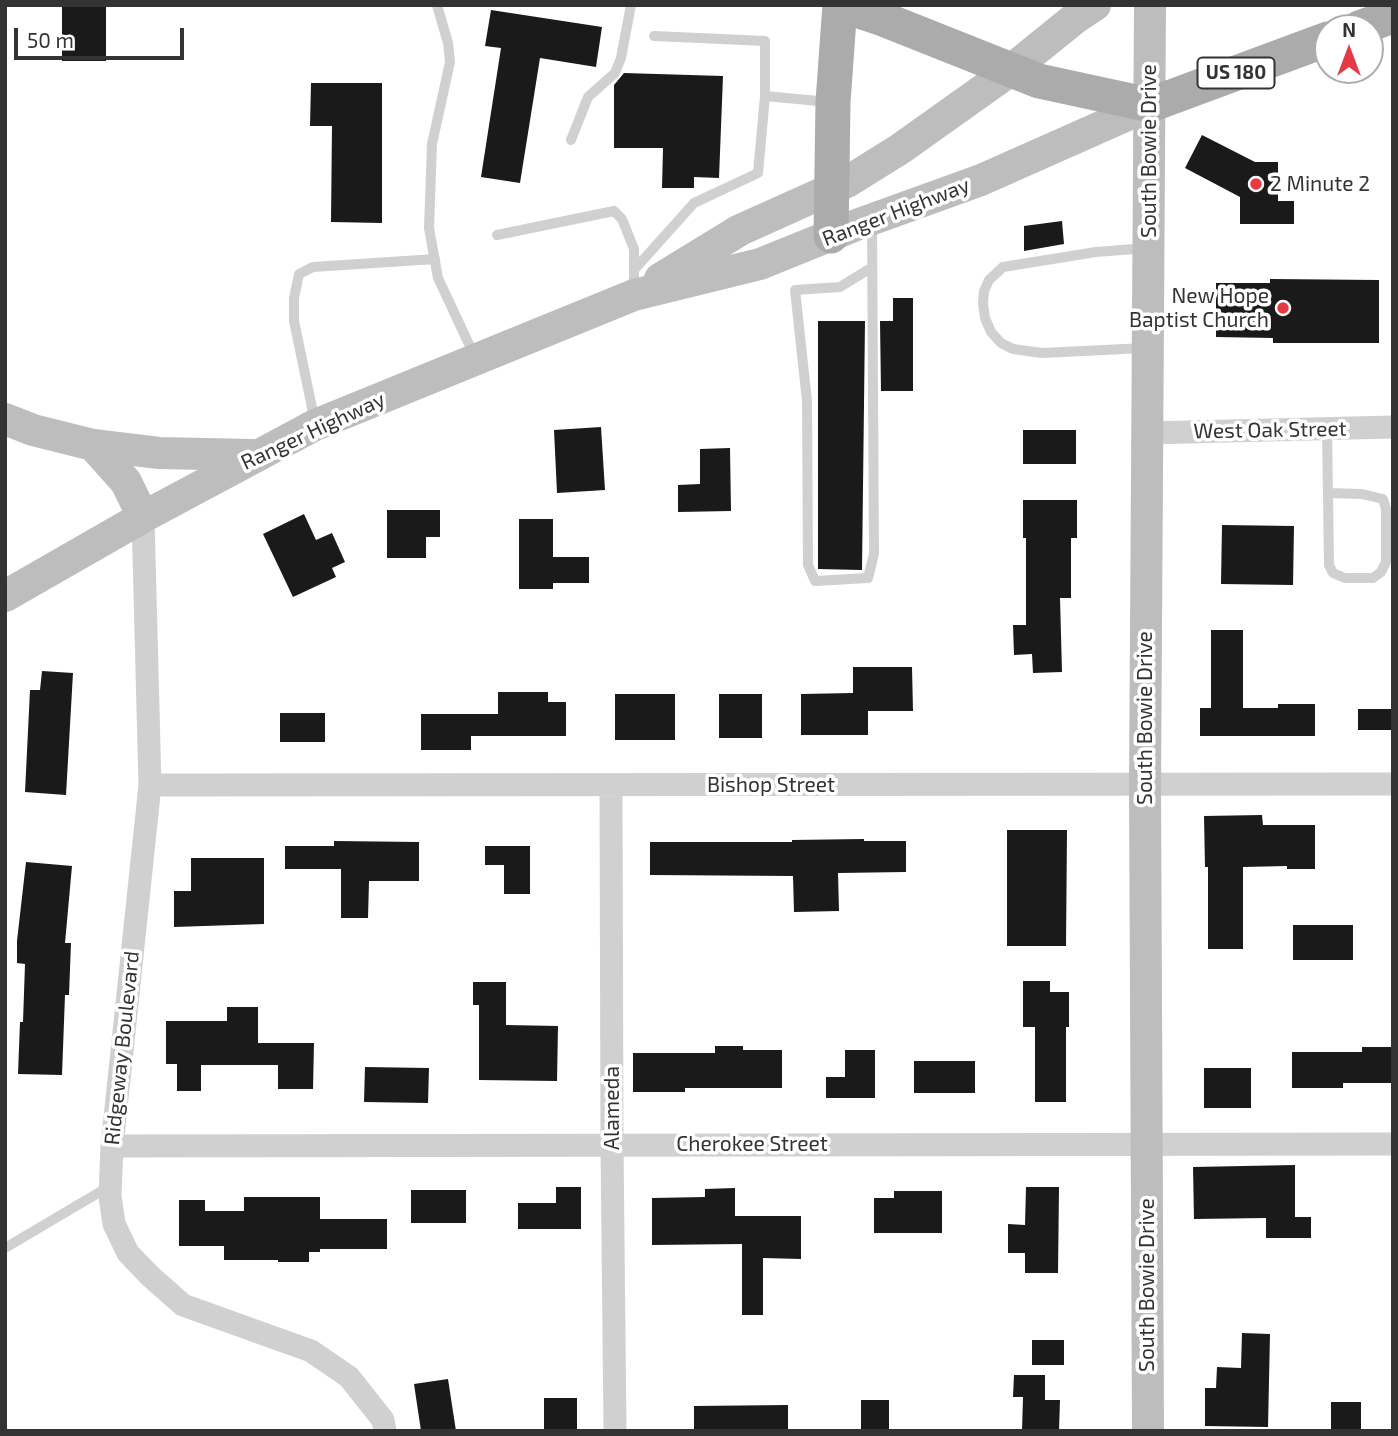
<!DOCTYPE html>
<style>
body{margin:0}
#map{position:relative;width:1398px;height:1436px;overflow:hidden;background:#fff;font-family:"Exo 2",sans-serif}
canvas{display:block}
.frame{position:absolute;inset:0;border:7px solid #333;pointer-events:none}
.north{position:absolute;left:1314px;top:14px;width:70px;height:70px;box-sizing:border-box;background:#fff;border:2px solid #adadad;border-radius:50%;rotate:0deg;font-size:19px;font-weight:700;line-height:28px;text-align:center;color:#333}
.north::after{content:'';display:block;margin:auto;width:24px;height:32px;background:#e63946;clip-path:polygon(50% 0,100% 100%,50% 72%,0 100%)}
.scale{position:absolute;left:14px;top:28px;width:170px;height:32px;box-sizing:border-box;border:4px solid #333;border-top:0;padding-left:9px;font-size:21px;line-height:24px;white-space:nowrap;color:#333;-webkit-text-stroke:5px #fff;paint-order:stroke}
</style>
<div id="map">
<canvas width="1398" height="1436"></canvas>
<div class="frame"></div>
<div class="north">N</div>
<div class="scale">50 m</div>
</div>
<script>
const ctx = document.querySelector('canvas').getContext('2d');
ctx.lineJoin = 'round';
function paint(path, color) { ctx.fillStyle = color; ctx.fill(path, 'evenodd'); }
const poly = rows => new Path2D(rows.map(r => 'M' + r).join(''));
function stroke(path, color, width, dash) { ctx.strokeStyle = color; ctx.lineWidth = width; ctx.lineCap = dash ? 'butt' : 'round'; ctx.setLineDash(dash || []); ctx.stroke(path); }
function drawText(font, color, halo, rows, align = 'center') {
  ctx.font = font + ' "Exo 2",sans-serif'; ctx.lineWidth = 7; ctx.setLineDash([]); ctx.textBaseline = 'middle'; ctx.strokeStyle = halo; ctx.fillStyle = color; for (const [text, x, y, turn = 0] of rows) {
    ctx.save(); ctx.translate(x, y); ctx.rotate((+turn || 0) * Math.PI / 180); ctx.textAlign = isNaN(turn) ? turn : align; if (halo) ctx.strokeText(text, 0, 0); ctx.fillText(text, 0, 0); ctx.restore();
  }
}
paint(poly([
 [62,5,106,5,106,61,62,61],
 [491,10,602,27,596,67,540,58,520,183,481,177,501,48,485,46],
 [624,73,723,76,719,178,694,177,694,188,662,188,663,148,614,148,614,85],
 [311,83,382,83,382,223,331,222,332,126,310,126],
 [1202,135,1255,162,1278,162,1278,201,1294,201,1294,224,1240,224,1240,197,1185,168],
 [1062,221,1064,244,1024,251,1024,226],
 [1270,279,1379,280,1379,343,1273,343,1273,338,1216,337,1216,283,1270,283],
 [893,298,913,298,913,391,881,391,880,321,893,321],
 [818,321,865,321,862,570,818,569],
 [601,427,605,490,557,493,554,430],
 [1023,430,1076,430,1076,464,1023,464],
 [730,448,731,511,678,512,678,485,700,484,700,449],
 [1023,500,1077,500,1077,538,1071,538,1071,598,1060,598,1062,672,1033,673,1032,654,1014,655,1013,625,1026,625,1026,538,1023,538],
 [387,510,440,510,440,537,426,537,426,558,387,558],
 [304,514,316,540,332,533,345,562,332,568,336,577,293,597,263,534],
 [519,519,553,519,553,557,589,557,589,583,553,583,553,589,519,589],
 [1222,525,1294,526,1293,585,1221,584],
 [1211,630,1243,630,1243,708,1278,708,1278,704,1315,704,1315,736,1200,736,1200,708,1211,708],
 [853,667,912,667,913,711,868,711,868,735,801,735,801,694,853,693],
 [42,671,73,673,66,795,25,792,30,690,40,690],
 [498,692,548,692,548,702,566,702,566,736,471,736,471,750,421,750,421,714,498,714],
 [615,694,675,694,675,740,615,740],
 [719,694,762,694,762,738,719,738],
 [1358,709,1392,709,1392,730,1358,730],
 [280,713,325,713,325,742,280,742],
 [1262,815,1263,825,1315,825,1315,869,1287,869,1287,866,1243,867,1243,949,1208,949,1208,867,1205,867,1204,816],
 [1007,830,1067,830,1066,946,1007,946],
 [864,839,864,841,906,841,906,872,838,873,839,911,794,912,793,876,650,875,650,842,792,842,792,840],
 [334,841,419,842,419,881,369,881,368,918,341,918,341,869,285,869,285,846,334,846],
 [485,846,530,846,530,894,504,894,504,865,485,865],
 [191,858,264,858,264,924,174,927,174,891,191,891],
 [26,862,72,866,65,943,71,943,69,995,65,995,62,1075,18,1074,20,1022,23,1022,25,964,17,963,17,941],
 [1293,925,1353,925,1353,960,1293,960],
 [1023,981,1050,981,1050,992,1069,992,1069,1027,1066,1027,1066,1102,1035,1102,1035,1027,1023,1027],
 [473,982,506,982,506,1025,558,1026,557,1081,479,1080,479,1005,473,1005],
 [227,1007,258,1007,258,1043,314,1043,313,1089,278,1089,278,1065,201,1065,201,1091,177,1091,177,1064,166,1064,166,1021,227,1021],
 [715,1046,743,1046,743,1050,782,1050,782,1088,685,1088,685,1092,633,1092,633,1053,715,1053],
 [1362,1047,1393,1047,1393,1083,1343,1083,1343,1088,1292,1088,1292,1052,1362,1052],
 [845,1050,875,1050,875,1098,826,1098,826,1077,845,1077],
 [914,1061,975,1061,975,1093,914,1093],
 [365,1067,429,1068,428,1103,364,1102],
 [1204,1068,1251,1068,1251,1108,1204,1108],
 [1295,1165,1295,1217,1311,1217,1311,1238,1266,1238,1266,1218,1194,1219,1193,1167],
 [556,1187,581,1187,581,1229,518,1229,518,1203,556,1203],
 [1026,1187,1059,1187,1058,1273,1025,1273,1025,1253,1008,1253,1008,1224,1025,1225],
 [735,1188,735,1216,801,1216,801,1259,763,1258,763,1315,742,1315,742,1244,652,1245,652,1198,705,1197,705,1189],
 [411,1190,466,1190,466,1223,411,1223],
 [894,1191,942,1191,942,1233,874,1233,874,1198,894,1198],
 [244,1197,320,1197,320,1219,387,1219,387,1249,320,1249,320,1252,309,1252,309,1262,278,1262,278,1260,224,1260,224,1246,179,1246,179,1200,205,1200,205,1211,244,1211],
 [1242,1333,1270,1334,1268,1427,1205,1426,1205,1388,1216,1388,1217,1367,1241,1368],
 [1032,1340,1064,1340,1064,1365,1032,1365],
 [1014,1375,1045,1375,1045,1400,1060,1400,1059,1431,1022,1431,1023,1397,1013,1397],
 [448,1379,456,1431,421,1431,414,1384],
 [544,1398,577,1398,577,1431,544,1431],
 [861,1400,889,1400,889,1431,861,1431],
 [1331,1402,1361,1402,1361,1431,1331,1431],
 [788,1405,788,1431,694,1431,694,1406]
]), '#1a1a1a');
stroke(poly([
 [437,5,448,43,450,62,432,144,429,228,438,278,475,357],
 [765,96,829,102],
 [571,140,588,97,615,73,621,58,631,5],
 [497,235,614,211,622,219,634,249,634,293],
 [871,268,840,287,795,290,807,401,808,565,815,581,868,578,874,554,872,224],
 [634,270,694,203,758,173,765,96,765,41,654,36],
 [1145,348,1042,353,1013,349,1001,343,991,332,985,318,983,303,984,291,989,280,1003,267,1096,252,1147,248],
 [315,422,294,321,294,298,299,274,313,267,435,259],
 [1327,429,1329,565,1333,573,1345,578,1373,578,1381,572,1386,562,1386,509,1383,499,1362,494,1328,493],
 [5,1248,110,1186]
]), '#d0d0d0', 10);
stroke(poly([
 [1147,433,1393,427],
 [143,517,150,785,112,1146,110,1196,114,1224,128,1253,150,1276,183,1305,311,1351,349,1377,383,1420,385,1431],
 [150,785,1393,784],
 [611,785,612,1144,615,1431],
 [112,1146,1393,1144]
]), '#d0d0d0', 23);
stroke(poly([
 [660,279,740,230,847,182,900,149,1011,70,1074,19,1095,5],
 [5,419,33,430,93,445,159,453,251,455],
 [93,445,126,482,143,517],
 [5,596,143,517,315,425,634,295,760,264,859,224,981,180,1150,105],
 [1148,1431,1145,786,1150,5]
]), '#bdbdbd', 32);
stroke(poly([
 [841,5,883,19,1039,81,1150,105,1328,39],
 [1359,28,1393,16],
 [831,236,833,102,840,5]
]), '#ababab', 35);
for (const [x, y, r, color] of [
 [1256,184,7,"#e63946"],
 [1283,308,7,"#e63946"]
]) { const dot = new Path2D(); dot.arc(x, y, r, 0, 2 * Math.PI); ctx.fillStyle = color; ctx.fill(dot); stroke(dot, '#fff', 2.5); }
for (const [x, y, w] of [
 [1236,73,77]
]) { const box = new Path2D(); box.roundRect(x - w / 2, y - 15.5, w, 31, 5); ctx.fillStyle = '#fff'; ctx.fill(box); stroke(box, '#333', 2); }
drawText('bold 19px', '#333', null, [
 ["US 180",1236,73]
]);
drawText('21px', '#333', '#fff', [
 ["South Bowie Drive",1149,151,-90],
 ["Ranger Highway",896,212,-21],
 ["West Oak Street",1270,430,-1],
 ["Ranger Highway",313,431,-25],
 ["South Bowie Drive",1145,718,-90],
 ["Bishop Street",771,785],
 ["Ridgeway Boulevard",122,1048,-84],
 ["Alameda",612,1108,-90],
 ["Cherokee Street",752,1144],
 ["South Bowie Drive",1147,1285,-90]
]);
drawText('21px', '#333', '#fff', [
 ["2 Minute 2",1270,184],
 ["New Hope",1269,296,"right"],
 ["Baptist Church",1269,320,"right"]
], 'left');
</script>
